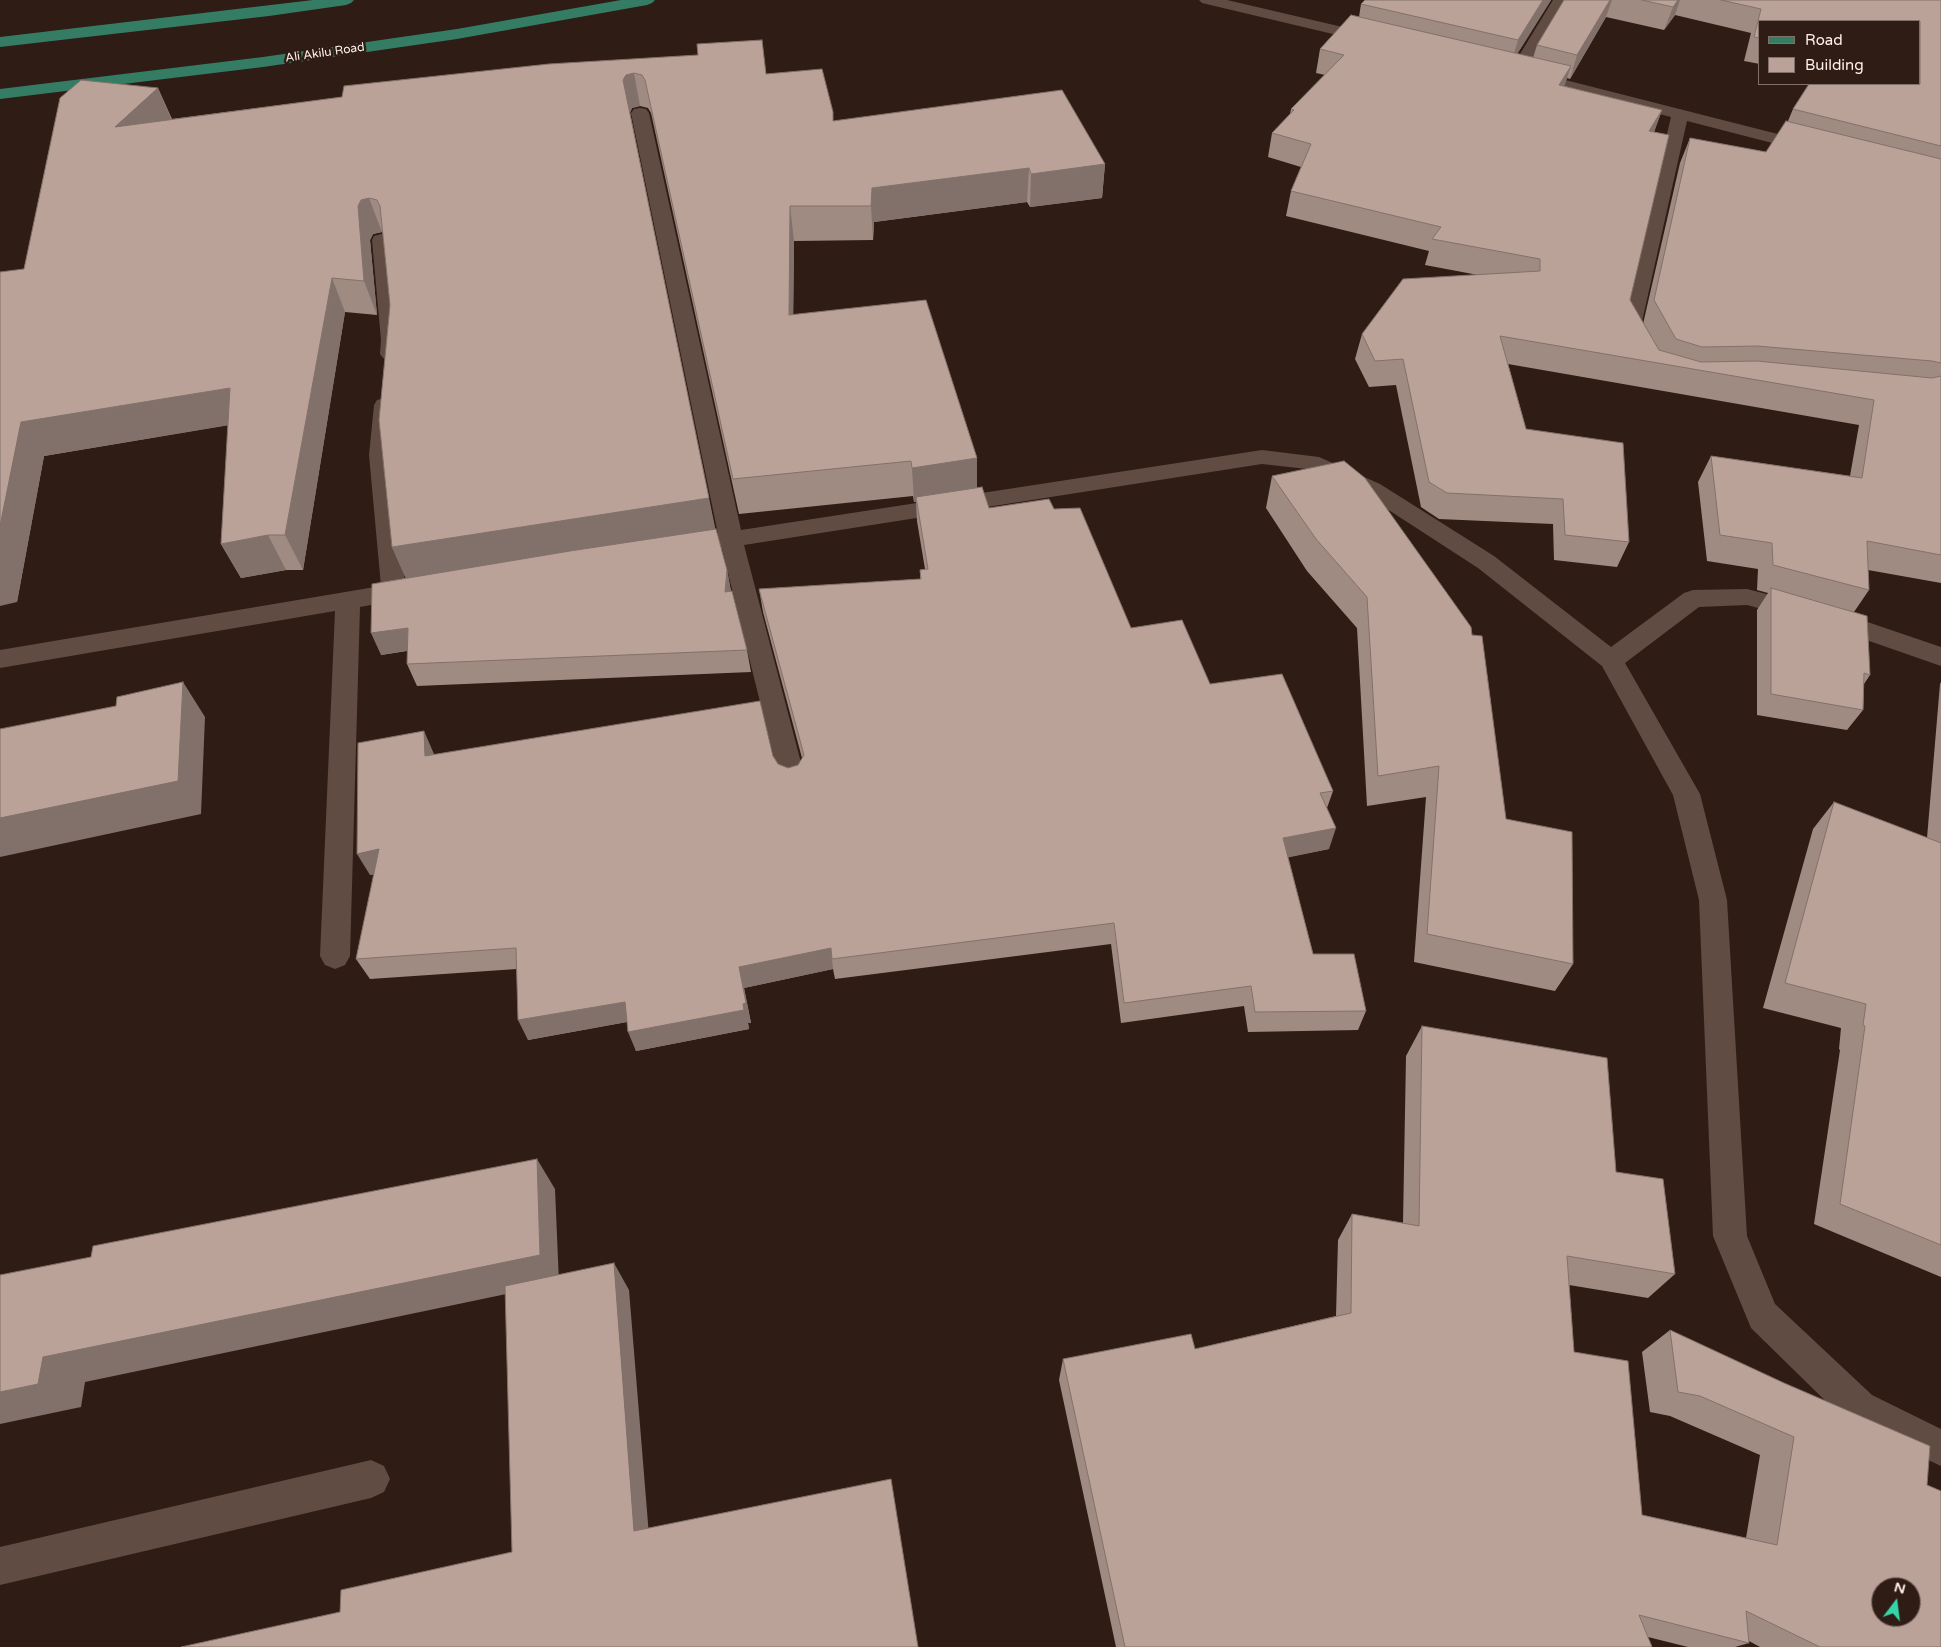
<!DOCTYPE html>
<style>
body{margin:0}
#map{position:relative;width:1941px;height:1647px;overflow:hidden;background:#2f1c15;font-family:"Varela Round",sans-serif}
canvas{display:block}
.legend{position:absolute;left:1758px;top:20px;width:162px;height:65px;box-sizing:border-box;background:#2f1c15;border:1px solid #82716b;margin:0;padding:6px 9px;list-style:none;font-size:15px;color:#fef0eb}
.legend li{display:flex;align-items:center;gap:10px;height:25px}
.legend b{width:25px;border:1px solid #82716b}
.north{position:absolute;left:1871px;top:1577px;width:50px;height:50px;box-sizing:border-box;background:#2f1c15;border:1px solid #82716b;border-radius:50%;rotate:15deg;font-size:14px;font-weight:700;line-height:20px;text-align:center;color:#fef0eb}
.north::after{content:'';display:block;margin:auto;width:18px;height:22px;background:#35d4a7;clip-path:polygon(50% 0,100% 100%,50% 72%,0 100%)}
</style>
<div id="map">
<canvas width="1941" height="1647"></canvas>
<ul class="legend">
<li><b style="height:6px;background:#347d64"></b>Road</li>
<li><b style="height:14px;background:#baa298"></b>Building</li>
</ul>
<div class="north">N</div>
</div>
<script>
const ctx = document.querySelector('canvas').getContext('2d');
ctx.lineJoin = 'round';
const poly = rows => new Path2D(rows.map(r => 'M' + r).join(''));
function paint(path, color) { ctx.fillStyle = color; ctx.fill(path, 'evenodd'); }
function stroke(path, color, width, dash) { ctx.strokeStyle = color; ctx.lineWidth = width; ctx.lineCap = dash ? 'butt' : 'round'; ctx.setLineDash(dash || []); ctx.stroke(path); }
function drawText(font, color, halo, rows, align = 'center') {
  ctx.font = font + ' "Varela Round",sans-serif'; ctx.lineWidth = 5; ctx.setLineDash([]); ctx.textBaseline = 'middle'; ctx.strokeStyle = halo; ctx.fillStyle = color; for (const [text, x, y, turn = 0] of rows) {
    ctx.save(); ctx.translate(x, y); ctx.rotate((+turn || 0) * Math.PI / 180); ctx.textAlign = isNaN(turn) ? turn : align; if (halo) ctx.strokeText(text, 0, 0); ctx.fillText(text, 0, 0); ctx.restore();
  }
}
paint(poly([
 [1199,0,1227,0,1381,36,1383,39,1381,42,1375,44,1202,3,1199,0],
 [1553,0,1569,0,1526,70,1817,144,1820,148,1817,152,1811,153,1687,121,1641,326,1649,343,1646,347,1639,349,1632,347,1621,326,1671,117,1522,79,1520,76,1511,76,1509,72,1553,0],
 [640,108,646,109,649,113,741,530,1262,450,1319,457,1380,484,1494,556,1611,647,1684,593,1693,590,1747,589,1844,614,1941,647,1941,666,1829,627,1747,605,1699,607,1625,663,1700,794,1727,900,1747,1236,1775,1304,1872,1395,1941,1429,1941,1466,1846,1421,1751,1328,1713,1236,1699,900,1673,795,1602,666,1478,568,1364,494,1307,469,1262,464,744,545,805,778,801,785,792,788,783,785,779,778,722,549,683,555,675,553,671,547,675,541,718,534,631,113,634,109,640,108],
 [381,234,388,236,390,240,401,340,400,354,397,358,390,360,383,358,380,354,381,340,372,240,374,236,381,234],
 [385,398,393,400,396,405,391,455,405,582,418,584,421,590,418,596,409,598,360,607,350,956,345,965,335,969,325,965,320,956,335,611,0,668,0,650,381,586,369,455,374,405,377,400,385,398],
 [371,1460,384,1466,390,1479,384,1492,371,1498,0,1585,0,1547,371,1460]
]), '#614c44');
paint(poly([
 [313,0,354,0,351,3,346,5,269,16,0,47,0,37,313,0],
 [621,0,655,0,652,3,647,5,457,39,263,67,0,99,0,89,263,57,457,29,621,0]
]), '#347d64');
paint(poly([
 [1365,0,1551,0,1517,54,1533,58,1537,45,1564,0,1941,0,1941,583,1868,570,1869,590,1854,612,1870,675,1864,684,1863,710,1847,730,1757,715,1757,610,1768,593,1757,590,1758,569,1707,561,1698,482,1711,456,1850,476,1859,425,1508,364,1526,429,1629,542,1617,567,1554,560,1553,524,1439,519,1421,507,1396,385,1369,387,1355,359,1362,334,1478,275,1425,265,1429,251,1286,216,1291,191,1301,167,1268,157,1272,133,1290,114,1291,109,1325,75,1316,73,1320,49,1359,17,1361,4],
 [1675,15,1751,33,1744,61,1760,64,1760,21,1920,84,1793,109,1788,121,1766,152,1690,138,1680,163,1643,324,1630,300,1654,132,1662,110,1564,86,1567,78,1570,79,1606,17,1664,30],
 [549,64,766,74,833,121,1105,164,1102,198,1030,207,1027,202,874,222,873,240,794,241,793,314,977,458,977,488,989,508,1054,509,1131,628,1210,684,1333,791,1327,808,1329,849,1288,857,1313,954,1366,1011,1358,1030,1248,1032,1244,1006,1121,1023,1111,944,835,979,833,969,744,988,751,1023,748,1023,749,1029,636,1051,627,1022,528,1040,517,969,370,979,356,959,374,874,370,875,434,754,773,756,778,764,788,768,798,765,802,758,763,612,759,589,920,579,920,570,925,569,917,521,916,502,914,502,913,496,739,514,651,113,648,108,640,106,632,108,630,113,715,529,727,570,731,591,747,650,751,672,417,686,407,664,407,651,381,655,406,578,392,547,390,305,383,233,382,232,373,234,370,240,377,315,345,312,303,570,286,570,241,578,221,544,228,425,44,456,17,602,24,269,158,88,172,119,342,97],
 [1272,476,1472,635,1506,819,1573,964,1555,991,1414,962,1426,797,1367,806,1357,628,1307,571,1266,508],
 [1941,682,1941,1277,1814,1224,1840,1050,1839,1049,1841,1028,1763,1008,1813,829,1834,802,1927,838,1940,684],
 [1422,1026,1616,1172,1675,1274,1648,1298,1569,1285,1574,1352,1642,1515,1746,1538,1760,1455,1670,1416,1650,1412,1642,1352,1670,1330,1927,1485,1941,1647,1760,1647,1749,1641,1749,1643,1735,1647,1688,1647,1648,1637,1652,1647,1116,1647,1059,1380,1063,1359,1195,1349,1336,1316,1338,1240,1352,1214,1403,1223,1406,1056]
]), '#a08b83');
paint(poly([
 [1543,0,1551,0,1511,64,1518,40],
 [1610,0,1612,0,1606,17,1570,79,1577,55],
 [1678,0,1680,0,1675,15,1664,30,1673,7],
 [1571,66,1563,90,1559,85],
 [634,73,640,106,632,108,629,113,623,80,626,75],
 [158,88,172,121,115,127],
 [1662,110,1653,135,1649,131],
 [1105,164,1102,198,1030,207,1031,174],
 [1029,168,1027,202,874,222,873,240,871,206,872,188],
 [369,198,382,232,373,234,370,240,377,315,364,281,358,206,361,200],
 [790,206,794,241,793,350,789,315],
 [332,278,345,312,303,570,285,535],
 [230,388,248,422,44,456,17,602,0,606,0,526,21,422],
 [977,458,977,492,916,497,916,502,914,502,912,468],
 [709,498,716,532,407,581,392,547],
 [268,535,286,570,241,578,221,544],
 [727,570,731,592,725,592],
 [408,628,418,649,381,655,371,633],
 [183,682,205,717,201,814,0,857,0,818],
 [424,731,434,754,435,778,425,756],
 [1336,828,1329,849,1276,860,1283,838],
 [379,849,391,871,370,875,357,854],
 [831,948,833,969,744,988,751,1023,748,1023,749,1029,636,1051,628,1032,739,967],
 [625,1002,632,1021,528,1040,518,1020],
 [537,1159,555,1189,559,1283,85,1382,81,1407,0,1424,0,1392,43,1357],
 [614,1263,629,1290,650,1548,634,1531]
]), '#82716a');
const building = poly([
 [1365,0,1543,0,1518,40,1361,4,1365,0],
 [1564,0,1610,0,1577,55,1537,45,1564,0],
 [1642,0,1678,0,1673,7,1642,0],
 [1721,0,1941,0,1941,146,1793,109,1809,84,1920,84,1920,21,1760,21,1760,38,1754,37,1761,9,1721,0],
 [1351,15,1571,66,1559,85,1662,110,1649,131,1669,135,1630,300,1659,350,1701,362,1757,361,1932,378,1941,376,1941,555,1867,541,1869,590,1773,565,1772,543,1720,535,1711,456,1862,478,1874,400,1500,336,1526,429,1623,443,1629,542,1565,535,1563,499,1447,493,1429,482,1403,359,1375,361,1362,334,1403,279,1540,271,1540,259,1432,239,1441,227,1291,191,1311,144,1272,133,1294,110,1291,109,1344,55,1320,49,1351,15],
 [762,40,766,74,822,69,833,112,833,121,1062,90,1105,164,1031,174,1029,168,872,188,871,206,790,206,789,315,926,300,977,458,912,468,911,461,733,479,645,80,642,75,634,73,626,75,623,80,709,498,392,547,379,420,390,305,380,206,377,200,369,198,361,200,358,206,364,281,332,278,285,535,268,535,221,544,230,388,21,422,0,526,0,272,24,269,60,98,81,80,158,88,115,127,342,97,344,86,549,64,698,55,697,44,762,40],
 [1786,121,1941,159,1941,363,1932,361,1757,346,1702,347,1676,339,1654,300,1690,138,1766,152,1786,121],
 [1344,461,1365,478,1471,627,1472,635,1482,636,1506,819,1572,832,1573,964,1427,934,1439,766,1378,776,1367,597,1316,539,1272,476,1344,461],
 [982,487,989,508,1049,499,1054,509,1080,508,1131,628,1182,620,1210,684,1282,674,1333,791,1320,793,1336,828,1283,838,1313,954,1354,954,1366,1011,1255,1012,1251,986,1124,1003,1114,923,832,959,831,948,739,967,746,1003,743,1004,744,1010,628,1032,625,1002,518,1020,516,948,356,959,379,849,357,854,358,743,424,731,425,756,760,701,773,756,778,764,788,768,798,765,804,755,759,589,921,579,920,570,928,569,916,497,982,487],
 [716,529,727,570,725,592,732,591,747,650,407,664,408,628,371,633,372,584,570,551,716,529],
 [1771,588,1867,616,1870,675,1864,673,1863,710,1771,694,1771,588],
 [183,682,178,781,0,818,0,729,116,706,117,697,183,682],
 [1834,802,1941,843,1941,1245,1840,1204,1865,1026,1863,1025,1866,1004,1785,983,1834,802],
 [1422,1026,1607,1058,1616,1172,1663,1179,1675,1274,1567,1256,1574,1352,1628,1361,1642,1515,1777,1545,1794,1437,1700,1396,1678,1392,1670,1330,1784,1383,1930,1446,1927,1485,1941,1491,1941,1647,1820,1647,1746,1611,1749,1643,1639,1615,1652,1647,1125,1647,1063,1359,1191,1334,1195,1349,1351,1313,1352,1214,1419,1226,1422,1026],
 [1881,1587,1911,1587,1911,1617,1881,1617,1881,1587],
 [537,1159,540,1255,43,1357,38,1384,0,1392,0,1275,91,1257,93,1246,537,1159],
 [614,1263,634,1531,891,1479,918,1647,181,1647,340,1612,341,1590,512,1552,505,1286,614,1263]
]);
paint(building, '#baa298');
stroke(building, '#82716a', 1);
drawText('12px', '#fef0eb', '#2f1c15', [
 ["Ali Akilu Road",325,53,-8]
]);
</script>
